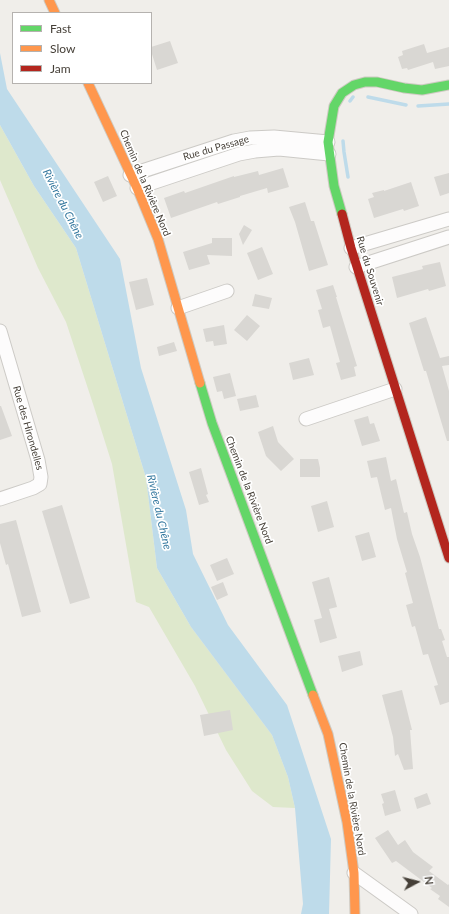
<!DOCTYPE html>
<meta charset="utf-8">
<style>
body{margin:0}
#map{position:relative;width:449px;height:914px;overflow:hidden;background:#f0eeea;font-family:Lato,sans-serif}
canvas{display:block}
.legend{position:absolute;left:12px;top:12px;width:140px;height:72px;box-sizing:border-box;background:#fff;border:1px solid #b5b2af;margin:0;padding:5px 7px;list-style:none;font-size:12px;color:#453f37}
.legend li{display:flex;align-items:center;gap:8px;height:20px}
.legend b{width:20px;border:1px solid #b5b2af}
.north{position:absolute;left:397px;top:862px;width:40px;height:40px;-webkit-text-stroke:3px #fff;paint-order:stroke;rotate:83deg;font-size:11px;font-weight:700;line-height:16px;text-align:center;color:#453f37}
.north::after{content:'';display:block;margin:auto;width:14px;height:18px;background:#453f37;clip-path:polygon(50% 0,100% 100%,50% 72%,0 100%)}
</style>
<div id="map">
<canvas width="449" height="914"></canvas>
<ul class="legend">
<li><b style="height:5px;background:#63d668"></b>Fast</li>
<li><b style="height:5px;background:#ff974d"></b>Slow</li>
<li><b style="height:5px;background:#b3261e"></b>Jam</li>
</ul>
<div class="north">N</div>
</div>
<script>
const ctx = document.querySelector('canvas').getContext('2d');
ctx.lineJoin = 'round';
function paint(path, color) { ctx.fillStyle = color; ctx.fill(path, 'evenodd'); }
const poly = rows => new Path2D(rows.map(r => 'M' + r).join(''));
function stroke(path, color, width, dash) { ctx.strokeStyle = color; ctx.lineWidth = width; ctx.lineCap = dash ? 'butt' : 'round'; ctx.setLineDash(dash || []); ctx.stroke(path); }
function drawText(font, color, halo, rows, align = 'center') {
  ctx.font = font + ' Lato,sans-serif'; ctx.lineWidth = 3.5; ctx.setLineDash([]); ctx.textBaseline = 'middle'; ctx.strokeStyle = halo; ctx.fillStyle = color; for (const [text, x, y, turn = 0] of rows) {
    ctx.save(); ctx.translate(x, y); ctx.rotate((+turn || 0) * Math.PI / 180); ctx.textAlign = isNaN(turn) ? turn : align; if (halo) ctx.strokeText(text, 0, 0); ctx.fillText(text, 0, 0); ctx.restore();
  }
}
paint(poly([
 [0,125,34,186,76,248,146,478,157,568,191,627,272,735,288,777,295,808,273,807,252,791,226,750,195,686,149,607,136,602,112,464,94,407,66,322,38,268,0,180]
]), '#dee8cc');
paint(poly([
 [0,53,7,89,120,259,141,368,186,510,193,554,228,625,287,705,331,839,329,914,301,914,303,904,295,808,288,777,272,735,191,627,157,568,146,478,76,248,34,186,0,125]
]), '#bedbea');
stroke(poly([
 [368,97,406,105],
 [350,101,353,97],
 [418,106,449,104],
 [343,141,344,152,348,177]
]), '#bedbea', 3.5);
paint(poly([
 [170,41,178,63,157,70,151,51,151,47],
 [424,44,427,53,449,47,449,66,435,69,433,62,408,70,407,68,402,69,398,57,403,55,402,51],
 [283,168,289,187,268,193,267,188,240,196,240,197,218,204,217,202,171,218,164,198,184,191,185,193,234,176,234,177,258,171,259,175],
 [449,173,449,193,440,196,434,177],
 [108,176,117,196,103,202,94,182],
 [411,182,419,206,404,211,403,209,374,218,368,199,374,197,372,193,384,190,384,191],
 [305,202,311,221,314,221,328,265,309,271,295,222,289,207],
 [244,225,252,230,243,245,239,234],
 [212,238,232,238,232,256,207,255,210,264,189,270,183,252,212,243],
 [262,247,273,274,258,280,247,253],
 [440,262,446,286,429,291,428,289,397,298,392,277,423,269,422,266],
 [147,278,154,305,136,310,129,282],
 [333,285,337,297,336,297,357,366,354,367,356,376,341,380,336,363,340,362,330,326,323,328,318,310,322,309,316,290],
 [255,294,272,298,269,309,252,306],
 [247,315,260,326,247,341,234,330],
 [426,317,440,358,449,356,449,365,442,366,449,391,449,441,447,441,426,371,424,371,409,323],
 [224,325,227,344,214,346,213,341,206,342,203,329],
 [174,342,177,351,159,356,157,347],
 [309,358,314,375,293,380,289,363],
 [230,373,236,396,224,399,222,391,217,392,213,377],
 [256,395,259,407,240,411,237,399],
 [0,406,1,406,12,436,0,440],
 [368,416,370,424,374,423,380,441,362,446,354,420],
 [273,426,278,442,294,459,281,471,266,456,258,432],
 [386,457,391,481,396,479,404,513,407,512,412,534,420,557,439,629,441,629,445,640,442,641,447,657,449,657,449,702,440,705,434,686,438,685,428,654,423,655,415,626,412,627,406,605,413,603,405,573,407,572,397,539,391,508,385,510,377,477,371,478,367,461],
 [300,459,318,459,320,468,320,477,300,477],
 [201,468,208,494,206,495,209,502,199,505,189,472],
 [327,501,334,527,318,532,311,506],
 [62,505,90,598,70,604,42,511],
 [16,520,41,612,22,617,8,564,6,565,0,543,0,524],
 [369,532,376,557,362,561,355,536],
 [227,558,234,574,217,581,210,565],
 [329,577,337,607,329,609,337,638,320,643,314,620,322,618,312,582],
 [223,582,228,595,217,600,211,587],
 [360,651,363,665,342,672,338,656],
 [402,690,412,730,410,730,413,769,404,770,398,754,395,756,393,737,382,695],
 [230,710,233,730,204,736,200,715],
 [395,790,401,811,385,816,382,804,384,803,381,794],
 [427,793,431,804,417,809,414,798],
 [388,830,398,845,405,840,413,852,433,867,429,871,448,885,449,884,449,907,438,899,440,896,430,889,432,888,396,861,392,863,375,838]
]), '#d9d7d3');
const street = poly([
 [130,175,234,141,250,138,274,137,328,142],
 [137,188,239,154,255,151,279,149,329,154],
 [351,248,449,219],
 [356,267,449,237],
 [178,308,227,291],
 [0,331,38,460,41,477,40,484,33,488,0,499],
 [306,419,395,389],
 [354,873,411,914]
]);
const fast = poly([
 [342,214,334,186,328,142,334,106,342,93,354,85,365,82,377,82,404,88,422,90,449,85],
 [200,383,212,423,313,695]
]);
const slow = poly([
 [49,0,55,13],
 [88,83,137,188,158,239,200,383],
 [313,695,328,734,347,822,354,873,355,914]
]);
const jam = poly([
 [342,214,351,248,449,558]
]);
stroke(street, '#cccac6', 15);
stroke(fast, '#cecac2', 11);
stroke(slow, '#cecac2', 11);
stroke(jam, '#cecac2', 11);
stroke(street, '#fdfcfc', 13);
stroke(fast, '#63d668', 9);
stroke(slow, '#ff974d', 9);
stroke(jam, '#b3261e', 9);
drawText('10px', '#453f37', '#fff', [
 ["Rue du Passage",216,148,-16],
 ["Chemin de la Rivière Nord",145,183,67],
 ["Rue du Souvenir",370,271,73],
 ["Rue des Hirondelles",28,428,74],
 ["Chemin de la Rivière Nord",249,490,69],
 ["Chemin de la Rivière Nord",352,799,80]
]);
drawText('italic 11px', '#377aa0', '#fff', [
 ["Rivière du Chêne",63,204,63],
 ["Rivière du Chêne",159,512,77]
]);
</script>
